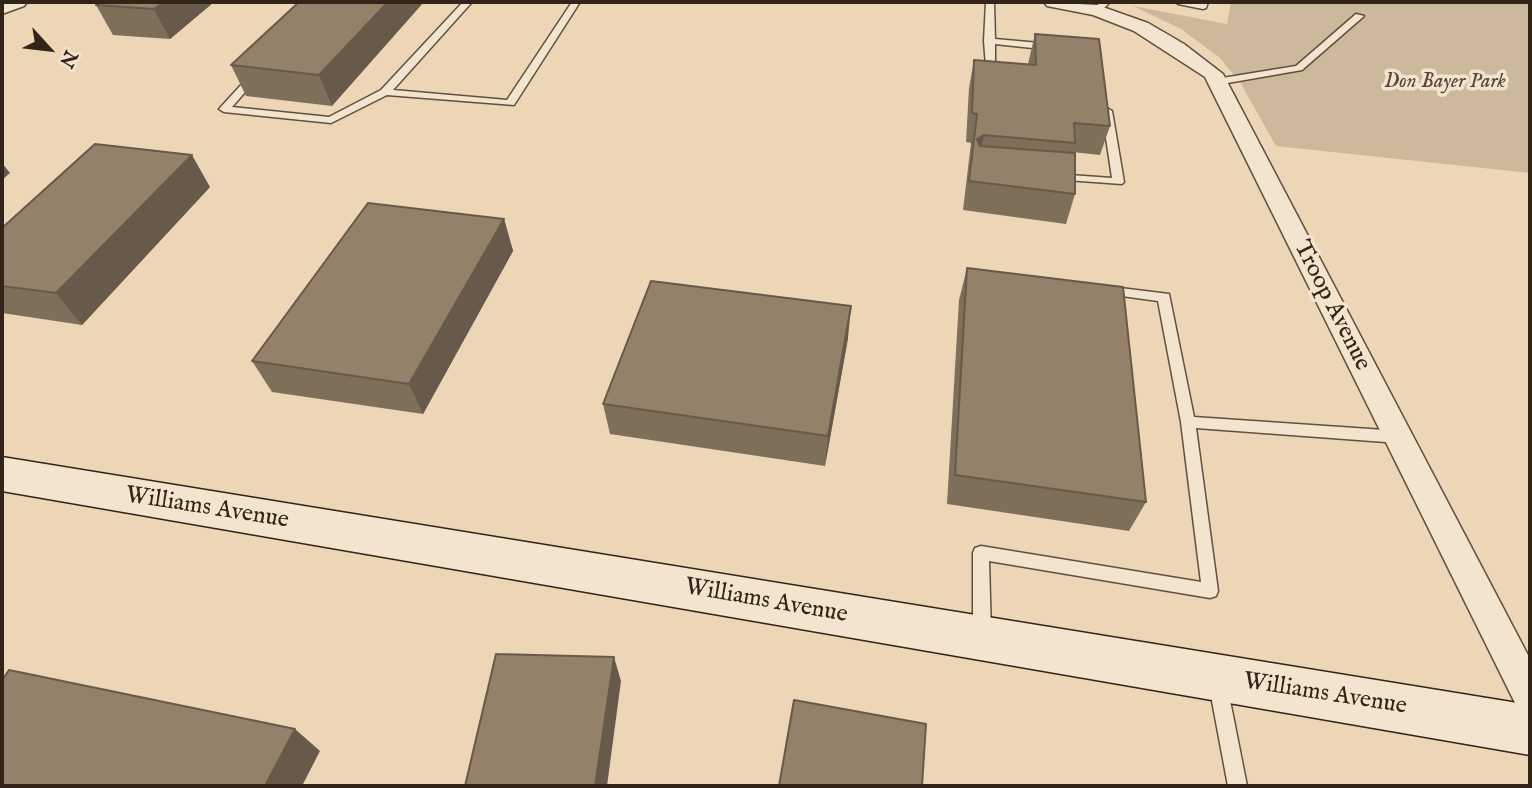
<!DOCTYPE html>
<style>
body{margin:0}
#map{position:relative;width:1532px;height:788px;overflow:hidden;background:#ecd6b6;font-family:"IM FELL English",serif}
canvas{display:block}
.frame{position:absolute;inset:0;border:4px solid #322416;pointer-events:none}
.north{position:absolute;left:14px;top:14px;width:70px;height:70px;-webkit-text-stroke:5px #f3e4d0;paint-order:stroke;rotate:117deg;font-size:19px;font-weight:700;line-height:28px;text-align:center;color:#322416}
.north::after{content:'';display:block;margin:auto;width:24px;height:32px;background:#322416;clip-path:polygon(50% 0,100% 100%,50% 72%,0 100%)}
</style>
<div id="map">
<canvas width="1532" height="788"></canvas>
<div class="frame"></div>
<div class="north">N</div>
</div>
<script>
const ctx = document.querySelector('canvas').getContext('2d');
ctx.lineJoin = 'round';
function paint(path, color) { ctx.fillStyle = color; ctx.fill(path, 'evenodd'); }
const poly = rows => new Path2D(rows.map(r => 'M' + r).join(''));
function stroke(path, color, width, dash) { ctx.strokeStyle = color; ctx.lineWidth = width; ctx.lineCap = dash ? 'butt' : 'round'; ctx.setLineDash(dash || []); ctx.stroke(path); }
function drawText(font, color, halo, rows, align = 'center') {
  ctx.font = font + ' "IM FELL English",serif'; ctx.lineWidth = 7; ctx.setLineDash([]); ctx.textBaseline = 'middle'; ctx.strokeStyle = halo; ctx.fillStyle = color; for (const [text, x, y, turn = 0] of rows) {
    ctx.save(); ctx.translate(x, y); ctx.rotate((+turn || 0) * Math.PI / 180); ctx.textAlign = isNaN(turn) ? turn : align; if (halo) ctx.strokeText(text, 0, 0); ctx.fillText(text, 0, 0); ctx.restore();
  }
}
paint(poly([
 [1231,2,1530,2,1530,173,1276,146,1240,82,1219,57,1181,29,1133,6,1227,24]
]), '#ccb89b');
const lane = poly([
 [463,2,472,2,393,90,507,100,572,2,580,2,514,105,387,95,331,123,224,112,219,109,252,73,255,72,260,75,232,107,329,117,381,90,463,2],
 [986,2,994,2,995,39,1051,44,1056,47,1051,50,995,44,995,77,987,79,984,41,986,2],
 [1101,2,1110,2,1100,12,1094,12,1094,8,1101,2],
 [1177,2,1199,3,1208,2,1206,8,1203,9,1178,4,1177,2],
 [1356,14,1364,16,1302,70,1216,85,1211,82,1216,79,1296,66,1356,14],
 [1107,108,1112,111,1124,182,1122,184,1052,179,1052,175,1056,174,1112,178,1102,111,1107,108],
 [1104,286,1169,294,1194,417,1399,431,1404,433,1406,437,1404,441,1399,443,1196,428,1218,591,1216,596,1210,598,989,561,991,634,988,640,982,642,976,640,973,634,973,553,975,548,981,546,1201,582,1181,422,1158,301,1100,293,1098,290,1104,286],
 [1218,676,1224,679,1227,685,1247,786,1228,786,1209,685,1212,679,1218,676]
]);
const street = poly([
 [27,2,24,6,2,14,2,3,27,2],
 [1044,2,1097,5,1148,23,1184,44,1223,74,1530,659,1530,712,1517,707,1205,77,1134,31,1093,15,1047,6,1044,2]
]);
const secondary = poly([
 [2,457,1530,705,1530,755,2,491,2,457]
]);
stroke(lane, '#60503e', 3);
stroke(street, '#60503e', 3);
stroke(secondary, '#322416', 3);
paint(lane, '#f3e4d0');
paint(street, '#f3e4d0');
paint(secondary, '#f3e4d0');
paint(poly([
 [214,2,170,39,113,35,96,5],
 [299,2,332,106,246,96,231,65],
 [1035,34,1110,126,1100,155,1072,152,1075,194,1066,224,963,210,971,143,966,142,969,88,974,60,1028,64],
 [210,187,82,325,2,313,2,228],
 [504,219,513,251,423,414,272,392,252,361],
 [967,268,1146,502,1129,531,947,504,959,300],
 [848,338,825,466,610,434,603,404]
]), '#7e6f5a');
paint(poly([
 [164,2,214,2,170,39,154,9],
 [388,2,424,2,332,106,319,75],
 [984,135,978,164,977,139],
 [192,155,210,187,82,325,56,293],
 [2,163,10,173,2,180],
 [504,219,513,251,423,414,409,384],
 [851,306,848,338,825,466,828,436],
 [614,657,621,681,607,786,595,786],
 [295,729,320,751,302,786,265,786]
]), '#675a4a');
const building = poly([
 [100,2,164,2,154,9,96,5,100,2],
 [299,2,388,2,319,75,231,65,299,2],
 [1035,34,1099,39,1110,126,1074,123,1075,143,984,135,977,139,980,146,1075,153,1075,194,969,181,977,114,972,113,974,60,1036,65,1035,34],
 [95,144,192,155,56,293,2,286,2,228,95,144],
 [368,203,504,219,409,384,252,361,368,203],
 [967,268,1123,287,1146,502,955,475,967,268],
 [651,281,851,306,828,436,603,404,651,281],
 [496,654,614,657,595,786,465,786,496,654],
 [9,670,295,729,265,786,2,786,2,680,9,670],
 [794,700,926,724,922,786,779,786,794,700]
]);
paint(building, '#938169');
stroke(building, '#675a4a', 2);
drawText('italic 21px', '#584937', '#f3e4d0', [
 ["Don Bayer Park",1445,83]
]);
drawText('24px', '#322416', '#f3e4d0', [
 ["Troop Avenue",1331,306,63],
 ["Williams Avenue",207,509,9],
 ["Williams Avenue",766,602,10],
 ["Williams Avenue",1325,695,9]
]);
</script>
